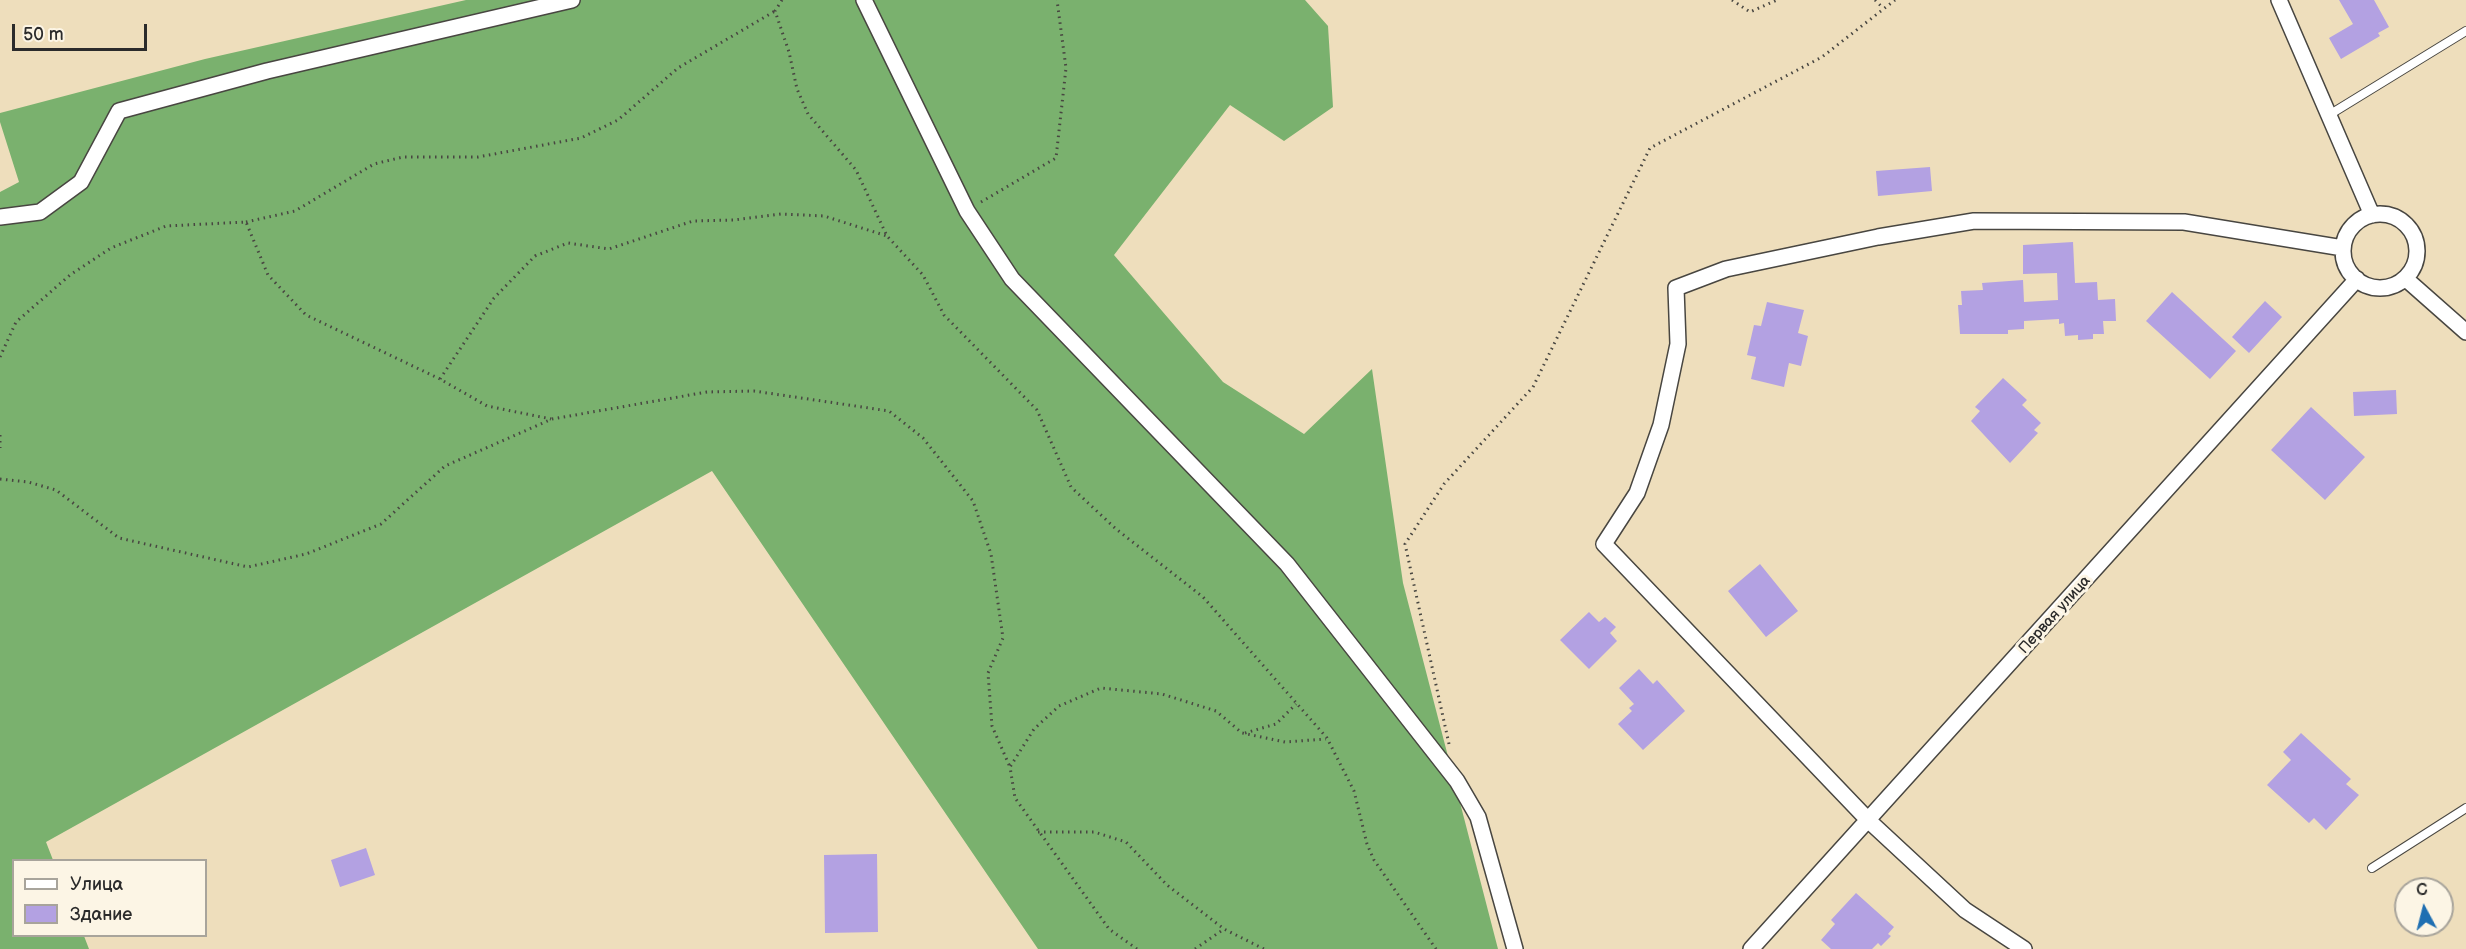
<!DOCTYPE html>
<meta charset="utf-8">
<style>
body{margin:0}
#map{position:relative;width:2466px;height:949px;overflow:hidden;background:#eedebc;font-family:"Balsamiq Sans",sans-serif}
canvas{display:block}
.legend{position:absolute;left:12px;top:859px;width:195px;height:78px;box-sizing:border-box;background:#fcf5e5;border:2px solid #a8a49b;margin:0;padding:8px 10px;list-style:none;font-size:18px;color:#2b2b2b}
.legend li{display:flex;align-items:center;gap:12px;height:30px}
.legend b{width:30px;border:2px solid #a8a49b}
.north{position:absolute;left:2394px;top:877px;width:60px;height:60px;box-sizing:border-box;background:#fcf5e5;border:2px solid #a8a49b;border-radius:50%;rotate:353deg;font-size:16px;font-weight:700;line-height:24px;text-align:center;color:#2b2b2b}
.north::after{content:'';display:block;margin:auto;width:21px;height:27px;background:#1f6fb2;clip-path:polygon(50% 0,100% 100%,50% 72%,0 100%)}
.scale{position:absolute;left:12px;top:24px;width:135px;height:27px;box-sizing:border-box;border:3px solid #2b2b2b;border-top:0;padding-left:8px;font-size:18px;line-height:21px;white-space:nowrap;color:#2b2b2b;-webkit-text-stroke:4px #fcf5e5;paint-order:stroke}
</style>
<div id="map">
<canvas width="2466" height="949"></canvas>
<ul class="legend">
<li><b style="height:8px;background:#fff"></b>Улица</li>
<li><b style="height:16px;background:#b3a1e2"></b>Здание</li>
</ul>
<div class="north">С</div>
<div class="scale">50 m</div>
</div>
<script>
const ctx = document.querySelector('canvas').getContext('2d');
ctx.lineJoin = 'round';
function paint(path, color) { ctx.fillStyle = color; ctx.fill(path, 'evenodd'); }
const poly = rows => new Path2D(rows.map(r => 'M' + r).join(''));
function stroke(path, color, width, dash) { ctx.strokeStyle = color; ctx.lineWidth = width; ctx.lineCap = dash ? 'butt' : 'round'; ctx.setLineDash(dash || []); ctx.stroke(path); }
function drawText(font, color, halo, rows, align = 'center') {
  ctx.font = font + ' "Balsamiq Sans",sans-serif'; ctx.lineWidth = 6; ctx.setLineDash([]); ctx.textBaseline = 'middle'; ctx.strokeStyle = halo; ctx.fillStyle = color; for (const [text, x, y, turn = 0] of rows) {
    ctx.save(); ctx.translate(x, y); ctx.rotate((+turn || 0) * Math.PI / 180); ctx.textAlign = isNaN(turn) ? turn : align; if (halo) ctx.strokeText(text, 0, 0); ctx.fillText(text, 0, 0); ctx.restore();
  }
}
paint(poly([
 [466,0,1305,0,1328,26,1333,107,1284,141,1230,105,1114,255,1223,382,1304,434,1372,369,1403,583,1498,949,1038,949,712,471,46,842,53,860,14,860,14,936,84,936,89,949,0,949,0,192,19,182,0,122,0,113,205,59]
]), '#7ab16e');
paint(poly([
 [2339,0,2374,0,2389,27,2378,33,2380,36,2341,59,2329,38,2353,24],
 [1930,167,1932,191,1878,196,1876,171],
 [2073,242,2075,283,2097,282,2098,300,2115,299,2116,321,2103,321,2104,334,2093,334,2093,339,2078,340,2078,335,2065,336,2064,323,2059,324,2059,319,2024,321,2024,329,2008,330,2008,334,1960,334,1958,305,1962,305,1961,291,1983,290,1982,283,2023,280,2024,302,2058,300,2057,273,2023,274,2023,245],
 [2172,292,2236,351,2210,379,2146,321],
 [2265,301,2282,317,2249,353,2232,337],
 [1767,302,1804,310,1798,333,1808,336,1801,366,1789,363,1784,387,1751,379,1756,357,1747,355,1754,325,1761,326],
 [2003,378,2027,400,2022,405,2041,423,2034,430,2038,433,2010,463,1971,421,1980,411,1975,407],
 [2396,390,2397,414,2354,416,2353,392],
 [2311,407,2365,457,2325,500,2271,450],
 [1760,564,1798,611,1766,637,1728,591],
 [1589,612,1599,622,1605,617,1616,627,1610,633,1617,641,1589,669,1560,640],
 [1639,669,1653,684,1657,680,1685,711,1643,750,1618,724,1632,711,1629,708,1634,704,1619,688],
 [2301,733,2351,779,2346,784,2359,795,2326,830,2314,818,2309,823,2267,785,2291,760,2283,752],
 [366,848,375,875,340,887,331,860],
 [877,854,878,932,825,933,824,855],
 [1856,893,1894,927,1888,934,1891,936,1881,946,1878,943,1872,949,1831,949,1821,940,1835,924,1831,920]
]), '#b3a1e2');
const service = poly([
 [2329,115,2466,31],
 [2372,868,2466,808]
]);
const minor = poly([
 [864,0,967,211,1012,279,1287,564,1457,781,1478,817,1515,949],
 [2279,0,2372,215],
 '2343 251a37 37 0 1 1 74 0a37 37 0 1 1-74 0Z',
 [0,217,40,212,81,182,119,111,267,71,572,0],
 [2406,279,2466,332],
 [1751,949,2357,279],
 [2024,949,1965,910,1869,821,1604,544,1637,493,1661,425,1678,344,1676,288,1726,269,1878,237,1974,221,2184,222,2343,248]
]);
stroke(service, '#484641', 10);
stroke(minor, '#484641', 18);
stroke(poly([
 [782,0,775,11,789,52,797,89,808,114,856,170,887,236,923,275,944,315,1037,410,1071,487,1116,529,1203,597,1327,738,1354,791,1367,844,1374,860,1436,949],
 [1732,0,1750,12,1777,0],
 [1875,0,1883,8],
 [981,202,1056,158,1066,68,1057,0],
 [246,222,295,211,374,164,403,157,478,157,581,138,618,120,678,68,775,11],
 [0,357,16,322,70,275,111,248,166,226,246,222,268,275,306,315,440,379,487,406,551,419],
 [440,379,494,298,535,256,568,243,609,249,693,221,734,220,781,214,824,216,887,236],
 [0,435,0,448],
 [0,479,28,482,56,490,119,538,248,567,306,554,381,524,445,466,552,419,707,392,754,391,889,411,923,438,973,501,991,554,1003,638,988,673,992,726,1010,767],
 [1245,733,1276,724,1296,704],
 [1449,744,1405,544,1444,484,1533,387,1650,148,1822,57,1895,0],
 [1038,832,1094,832,1126,842,1167,885,1224,929,1264,949],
 [1137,949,1109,929,1015,798,1010,767,1034,729,1059,706,1101,688,1162,694,1216,711,1242,733,1285,742,1326,739],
 [1195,949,1224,929]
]), '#484641', 3, [1.5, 4.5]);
stroke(service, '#fff', 8);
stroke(minor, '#fff', 15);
drawText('15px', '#2b2b2b', '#fcf5e5', [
 ["Первая улица",2055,615,-48]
]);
</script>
